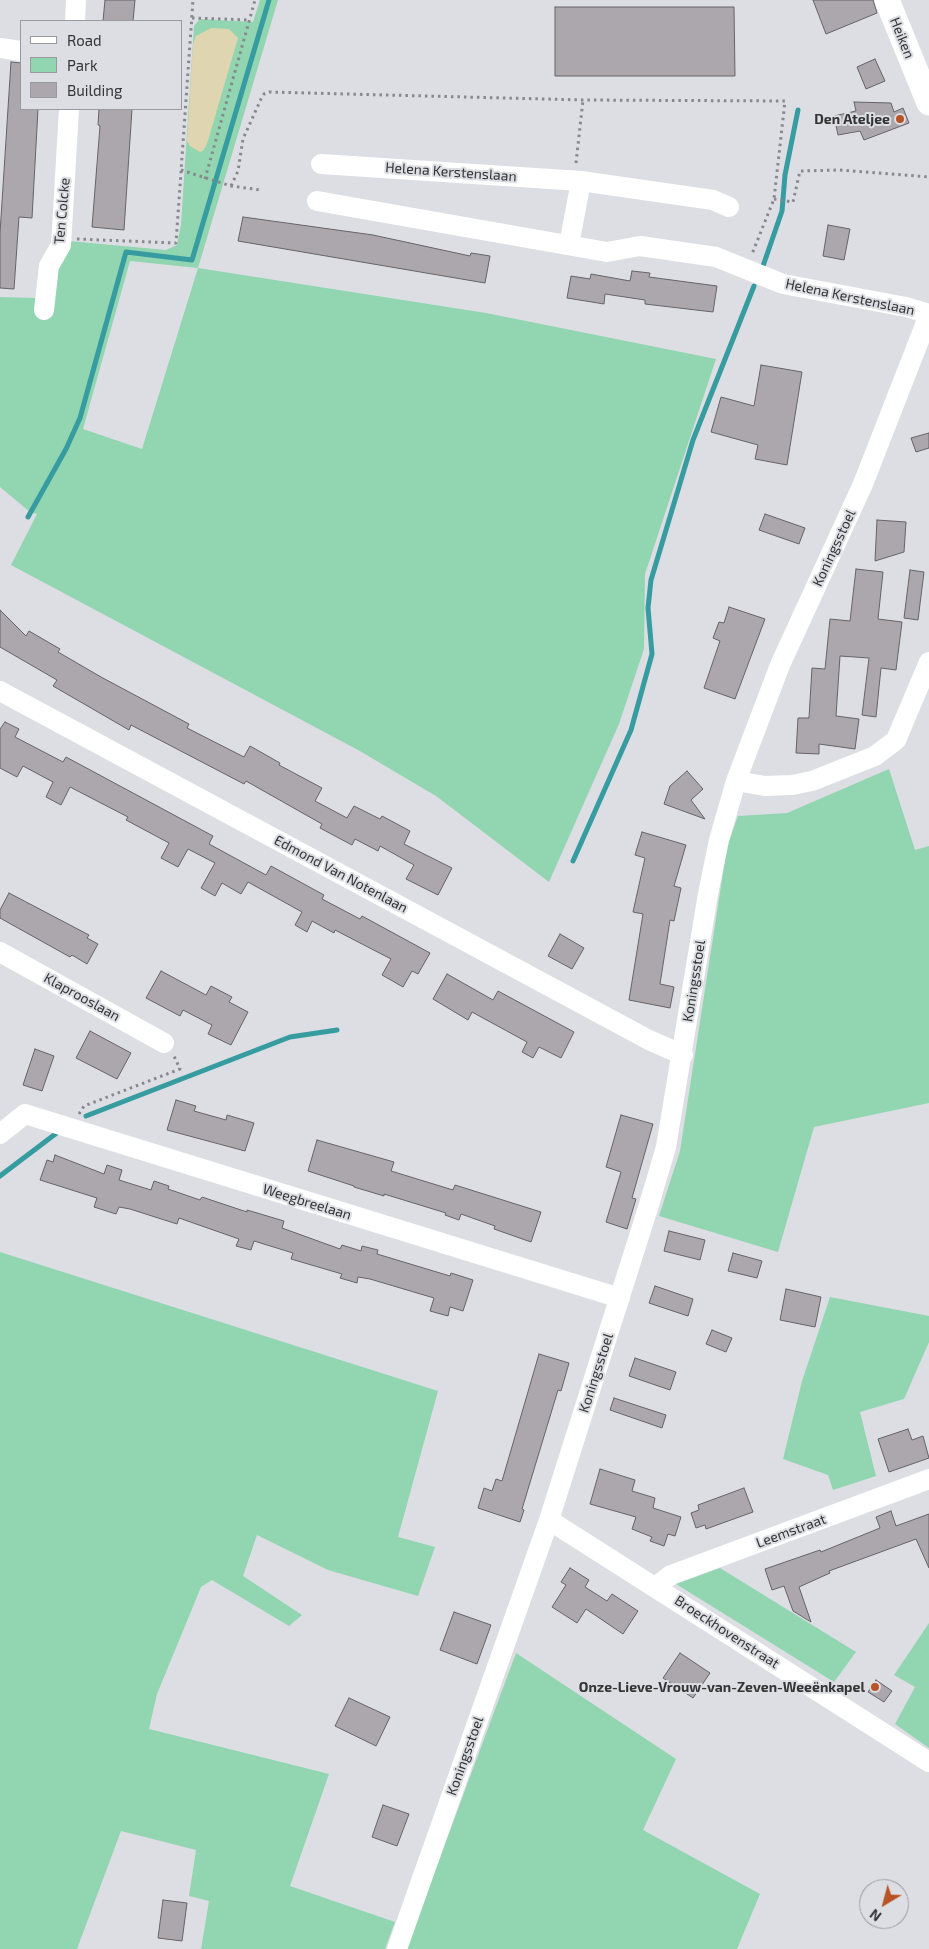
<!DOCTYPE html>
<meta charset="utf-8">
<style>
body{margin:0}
#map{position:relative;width:929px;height:1949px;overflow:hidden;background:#dddee4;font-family:"Exo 2",sans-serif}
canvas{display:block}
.legend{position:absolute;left:20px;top:20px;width:162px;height:90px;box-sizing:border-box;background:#dddee4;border:1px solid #999a9e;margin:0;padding:6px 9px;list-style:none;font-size:15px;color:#333436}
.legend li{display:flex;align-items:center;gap:10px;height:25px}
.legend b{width:25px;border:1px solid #999a9e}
.north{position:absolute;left:859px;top:1879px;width:50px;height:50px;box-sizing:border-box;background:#dddee4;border:1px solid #999a9e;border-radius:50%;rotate:217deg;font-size:14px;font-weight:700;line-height:20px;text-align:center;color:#333436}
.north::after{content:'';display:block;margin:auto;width:18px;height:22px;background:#b95325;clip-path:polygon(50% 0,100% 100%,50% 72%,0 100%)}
</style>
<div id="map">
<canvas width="929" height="1949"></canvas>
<ul class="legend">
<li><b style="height:6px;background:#fff"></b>Road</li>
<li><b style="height:14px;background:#91d5b1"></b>Park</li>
<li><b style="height:14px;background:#aba7ac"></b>Building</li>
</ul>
<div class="north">N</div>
</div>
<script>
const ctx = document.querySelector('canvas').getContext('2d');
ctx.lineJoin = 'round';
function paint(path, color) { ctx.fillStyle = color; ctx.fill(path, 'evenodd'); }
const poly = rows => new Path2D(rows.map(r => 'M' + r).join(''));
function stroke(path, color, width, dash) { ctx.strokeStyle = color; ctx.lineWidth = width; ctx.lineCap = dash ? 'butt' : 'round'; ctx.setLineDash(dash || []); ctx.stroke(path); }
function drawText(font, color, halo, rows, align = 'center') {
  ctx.font = font + ' "Exo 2",sans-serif'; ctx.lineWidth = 4; ctx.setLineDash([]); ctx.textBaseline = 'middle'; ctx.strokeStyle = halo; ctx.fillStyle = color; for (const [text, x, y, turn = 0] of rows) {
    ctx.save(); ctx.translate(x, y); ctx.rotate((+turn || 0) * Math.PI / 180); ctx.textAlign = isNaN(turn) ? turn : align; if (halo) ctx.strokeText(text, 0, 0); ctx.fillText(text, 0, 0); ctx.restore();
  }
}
paint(poly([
 [260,0,278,0,198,268,486,313,716,359,645,574,644,649,619,724,549,882,436,796,358,750,11,565,37,514,30,512,0,487,0,297,37,298,53,278,69,241,166,250,177,245,181,224,194,26,200,19,253,22],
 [130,261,198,268,142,449,83,429],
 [889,769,915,850,929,846,929,1103,814,1127,778,1252,659,1216,680,1151,727,847,738,816,787,813],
 [0,1252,438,1391,398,1537,435,1547,418,1596,328,1570,257,1535,243,1576,302,1615,289,1626,212,1580,201,1587,157,1694,149,1729,329,1774,290,1886,395,1922,385,1949,201,1949,209,1901,189,1896,196,1850,121,1831,77,1949,0,1949],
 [830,1297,929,1316,929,1342,904,1399,860,1412,876,1476,833,1490,828,1475,783,1459,802,1381],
 [720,1568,856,1652,834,1682,676,1584],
 [929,1623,929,1748,895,1724,915,1687,894,1675],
 [516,1653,676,1759,643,1830,760,1894,737,1949,406,1949]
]), '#91d5b1');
paint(poly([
 [211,28,229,29,238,38,207,144,203,151,200,152,190,146,187,141,193,44,196,36]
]), '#dfd5b0');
stroke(poly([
 [763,266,782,211,785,175,798,110],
 [28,517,66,449,80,418,126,252,192,260,269,0],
 [573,861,631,730,652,654,648,608,651,580,693,440,754,286],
 [86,1116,290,1037,337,1030],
 [0,1176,58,1132]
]), '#369ca0', 5);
const building = poly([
 [105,0,135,0,133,21,103,21,105,0],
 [813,0,873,0,877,13,826,34,813,0],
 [555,7,734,7,735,76,555,76,555,7],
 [875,59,885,81,866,89,857,67,875,59],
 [11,62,21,63,21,109,38,109,32,218,19,217,14,289,0,288,0,233,11,62],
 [854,102,891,103,894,112,903,108,909,123,864,140,860,131,838,135,834,116,856,111,854,102],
 [99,109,132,109,124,230,92,227,100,126,98,125,99,109],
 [243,217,373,235,470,256,471,253,490,256,485,283,238,241,243,217],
 [828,225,850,229,844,260,823,256,828,225],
 [632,271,650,273,649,277,717,286,713,312,645,304,645,300,605,294,604,304,567,298,571,276,590,279,591,274,630,281,632,271],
 [761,365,802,372,787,465,755,459,758,445,711,432,721,397,754,406,761,365],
 [929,433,929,448,916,452,911,438,929,433],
 [765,514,805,528,799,544,759,530,765,514],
 [877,520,906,522,904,552,875,561,877,520],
 [856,569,883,572,878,619,902,622,896,670,881,668,876,717,862,715,869,658,840,656,836,716,859,719,855,749,819,744,819,754,796,753,798,718,809,718,812,668,825,669,830,619,850,621,856,569],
 [910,570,924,572,918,620,904,618,910,570],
 [729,607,765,619,735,699,704,688,720,641,713,638,719,622,724,623,729,607],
 [0,610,26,636,29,631,60,649,58,652,101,677,189,724,187,728,244,757,250,746,280,763,279,765,322,788,315,801,347,818,354,806,380,819,382,816,410,831,404,844,452,868,438,895,406,879,414,865,380,846,378,851,355,839,352,845,320,828,322,824,246,781,244,784,131,725,129,730,53,686,57,680,0,647,0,610],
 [5,722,19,729,15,737,63,762,66,757,213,836,209,844,266,875,271,866,324,895,322,899,360,919,362,916,430,953,418,974,412,971,403,987,382,975,391,959,335,930,334,933,312,921,307,932,295,925,302,912,248,882,241,894,222,883,215,896,201,888,215,863,188,849,178,867,161,858,169,843,126,820,128,817,70,787,61,805,46,797,53,782,23,766,17,777,0,768,0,729,5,722],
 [687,771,703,789,691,800,705,819,664,804,670,786,687,771],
 [642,832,686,845,674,886,681,888,674,921,670,920,660,984,674,987,670,1008,629,1000,643,914,633,912,645,858,635,855,642,832],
 [9,893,89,935,87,938,98,944,87,964,72,955,70,957,0,918,0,910,9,893],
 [560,934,584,948,572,969,548,956,560,934],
 [161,971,206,995,211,986,232,997,229,1002,248,1012,231,1045,208,1034,212,1025,183,1010,180,1016,146,998,161,971],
 [447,974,493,1000,498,991,574,1032,561,1058,539,1047,533,1058,522,1052,527,1042,472,1012,468,1020,433,999,447,974],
 [90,1031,131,1053,117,1079,76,1058,90,1031],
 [35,1049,54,1056,42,1091,23,1085,35,1049],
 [176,1100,196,1106,194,1111,226,1120,227,1115,254,1123,245,1151,167,1130,176,1100],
 [621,1115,653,1124,632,1198,636,1199,627,1229,606,1222,621,1172,606,1167,621,1115],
 [317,1140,394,1162,391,1171,453,1190,455,1185,541,1212,531,1242,494,1229,495,1226,461,1214,459,1220,445,1215,446,1213,384,1194,384,1196,354,1187,354,1186,308,1171,317,1140],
 [55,1155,104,1174,107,1165,122,1170,119,1180,151,1190,154,1181,169,1186,168,1189,200,1200,202,1197,247,1212,247,1210,284,1221,282,1228,340,1249,342,1245,361,1251,362,1246,378,1250,377,1254,450,1276,451,1273,473,1280,463,1311,450,1307,448,1316,430,1311,434,1298,370,1279,358,1277,357,1283,340,1278,342,1274,291,1259,293,1253,254,1241,251,1250,236,1246,239,1239,179,1218,177,1224,130,1209,119,1207,116,1214,94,1207,97,1198,40,1180,47,1160,53,1162,55,1155],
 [669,1231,705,1240,700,1260,664,1251,669,1231],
 [733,1253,762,1261,757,1278,728,1271,733,1253],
 [655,1286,693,1299,688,1316,649,1303,655,1286],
 [786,1289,821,1297,815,1327,780,1320,786,1289],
 [712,1330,732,1338,726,1352,706,1344,712,1330],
 [539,1354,569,1363,561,1391,558,1390,522,1509,524,1510,520,1522,478,1508,484,1488,492,1491,496,1479,502,1481,539,1354],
 [635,1358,676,1372,670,1390,629,1376,635,1358],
 [614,1398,666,1415,662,1428,610,1410,614,1398],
 [908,1429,912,1440,923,1436,929,1458,889,1472,878,1439,908,1429],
 [600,1469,635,1480,632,1491,655,1498,653,1508,681,1517,675,1536,668,1534,664,1546,650,1541,652,1537,632,1529,636,1517,590,1504,600,1469],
 [744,1488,753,1512,706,1529,705,1525,696,1528,691,1513,699,1510,698,1505,744,1488],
 [891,1511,896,1526,929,1514,929,1568,916,1539,829,1571,830,1573,799,1587,811,1622,793,1611,784,1586,772,1590,765,1569,820,1550,821,1552,880,1528,876,1517,891,1511],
 [570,1568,589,1580,585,1587,607,1601,612,1594,638,1611,623,1634,586,1609,577,1623,552,1607,566,1585,561,1582,570,1568],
 [454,1612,491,1625,477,1664,440,1650,454,1612],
 [680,1653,710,1673,693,1698,663,1678,680,1653],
 [876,1680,892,1691,884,1702,868,1692,876,1680],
 [349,1698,390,1717,376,1746,335,1726,349,1698],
 [383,1805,409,1814,397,1846,372,1837,383,1805],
 [163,1900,187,1903,182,1941,158,1938,163,1900]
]);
paint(building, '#aba7ac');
stroke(building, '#666368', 1);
stroke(poly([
 [192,18,250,20],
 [576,163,583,100],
 [181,170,231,186,261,190],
 [205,179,255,0],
 [231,186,238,171,243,139,261,99,264,94,269,92,583,100,785,101,774,199,752,254],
 [774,199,793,202,800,171,839,170,929,177],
 [77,239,176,243,193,0],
 [79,1114,84,1106,180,1069,174,1056]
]), '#87888c', 3, [2.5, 4]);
stroke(poly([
 [75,21,76,0],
 [0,48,21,51],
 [321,164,581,181,713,200,729,207],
 [317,201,607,252,640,246,716,257,783,284,906,307,929,314],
 [569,245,581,181],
 [44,310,49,266,61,245,69,109],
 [0,691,649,1040,683,1055],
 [736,781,765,786,792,785,812,781,875,756,896,740,929,662],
 [0,952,164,1043],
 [0,1134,25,1114,620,1298],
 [549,1520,929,1762],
 [655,1587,671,1575,929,1479],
 [397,1949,549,1520,648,1208,666,1147,708,894,719,840,736,781,780,665,863,484,929,315]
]), '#fff', 20);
stroke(poly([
 [887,0,929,103]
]), '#fff', 25);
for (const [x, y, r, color] of [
 [900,119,5,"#b95325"],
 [875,1687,5,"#b95325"]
]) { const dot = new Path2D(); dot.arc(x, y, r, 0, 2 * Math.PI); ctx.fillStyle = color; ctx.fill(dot); stroke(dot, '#dddee4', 2); }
drawText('14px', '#333436', '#dddee4', [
 ["Heiken",902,38,68],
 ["Helena Kerstenslaan",451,172,4],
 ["Ten Colcke",62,211,-85],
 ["Helena Kerstenslaan",850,297,12],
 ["Koningsstoel",834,548,-65],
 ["Edmond Van Notenlaan",341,874,28],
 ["Koningsstoel",694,981,-81],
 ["Klaprooslaan",82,997,29],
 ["Weegbreelaan",307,1202,17],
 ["Koningsstoel",596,1373,-72],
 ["Leemstraat",791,1531,-20],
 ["Broeckhovenstraat",727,1632,33],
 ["Koningsstoel",465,1756,-70]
]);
drawText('bold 14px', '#333436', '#dddee4', [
 ["Den Ateljee",890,119],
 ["Onze-Lieve-Vrouw-van-Zeven-Weeënkapel",865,1687]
], 'right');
</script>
